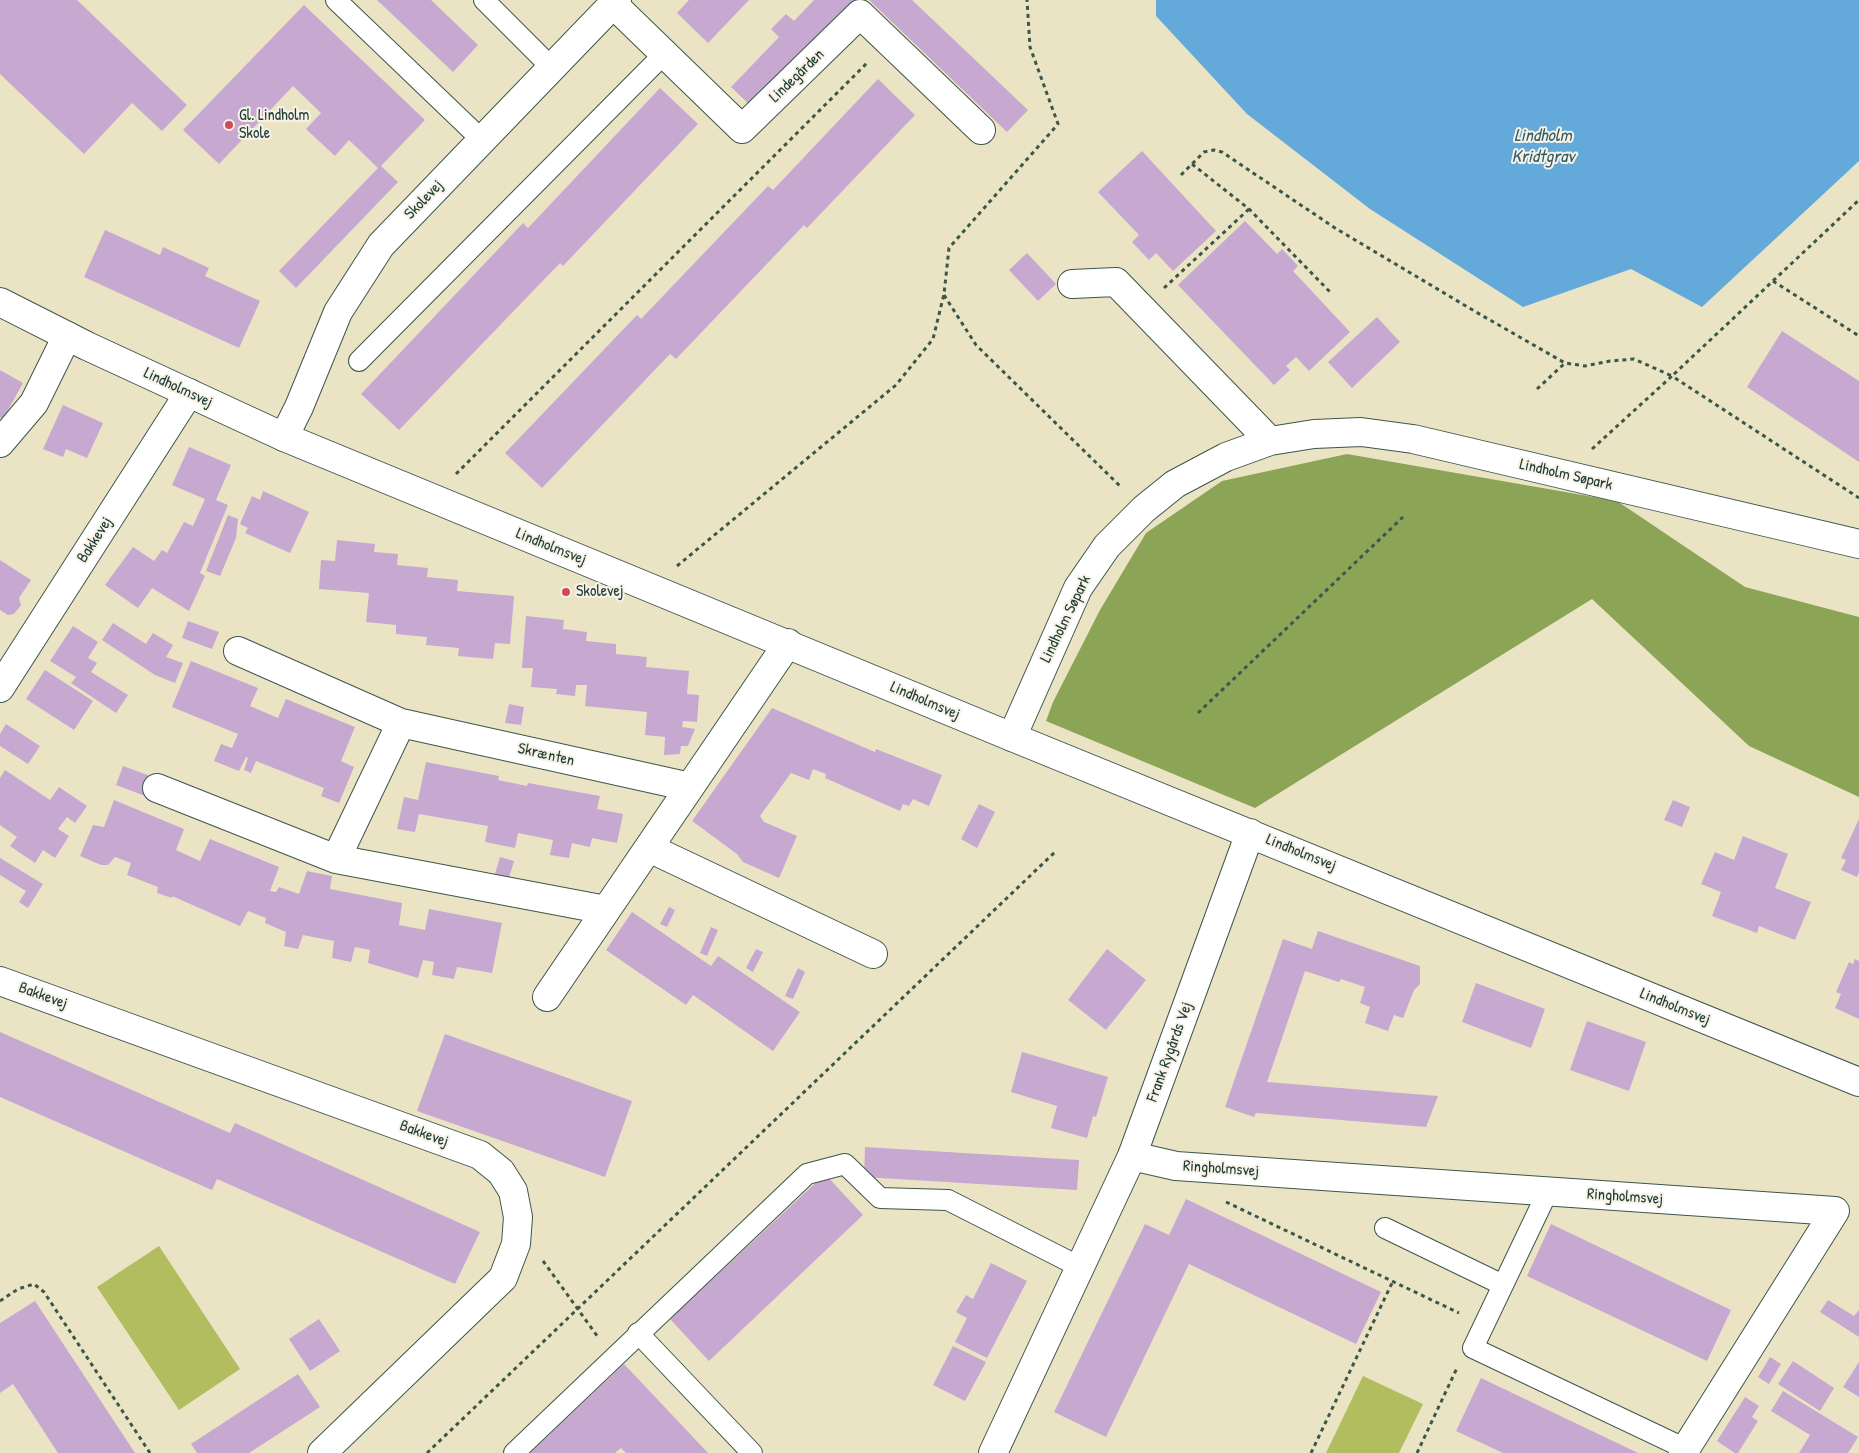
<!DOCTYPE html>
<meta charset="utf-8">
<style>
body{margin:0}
canvas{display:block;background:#eae4c5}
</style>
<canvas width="1859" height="1453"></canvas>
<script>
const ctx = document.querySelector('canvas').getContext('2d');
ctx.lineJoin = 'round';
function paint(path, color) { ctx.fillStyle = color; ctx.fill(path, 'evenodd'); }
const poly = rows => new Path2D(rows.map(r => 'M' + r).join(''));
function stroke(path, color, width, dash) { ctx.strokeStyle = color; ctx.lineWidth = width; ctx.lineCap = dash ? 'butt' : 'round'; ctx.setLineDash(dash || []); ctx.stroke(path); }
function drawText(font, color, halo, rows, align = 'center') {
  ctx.font = font + ' "Patrick Hand",sans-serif'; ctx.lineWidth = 4; ctx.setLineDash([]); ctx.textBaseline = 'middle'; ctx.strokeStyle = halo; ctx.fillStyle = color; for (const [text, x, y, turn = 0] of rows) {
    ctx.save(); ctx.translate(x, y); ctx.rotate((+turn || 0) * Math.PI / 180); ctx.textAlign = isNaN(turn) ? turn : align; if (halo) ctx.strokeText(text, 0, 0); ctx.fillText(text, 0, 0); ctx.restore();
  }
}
paint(poly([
 [159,1246,240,1369,179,1410,97,1287],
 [1363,1376,1423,1404,1399,1453,1326,1453]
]), '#b1bd5f');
paint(poly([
 [1347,454,1617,501,1745,587,1859,617,1859,797,1749,746,1592,599,1255,808,1046,721,1053,702,1100,610,1146,533,1222,481]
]), '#8ca456');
paint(poly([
 [1156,0,1859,0,1859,161,1702,307,1631,269,1523,307,1370,209,1247,114,1156,16]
]), '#63a9d9');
paint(poly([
 [0,0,77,0,187,105,162,131,132,103,84,154,0,74],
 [377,0,431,0,478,45,453,72],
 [689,0,749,0,708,43,677,13],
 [814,0,854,0,752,107,731,87,779,37,771,29,786,14,794,21],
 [869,0,912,0,1028,110,1007,132],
 [304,5,425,120,381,166,398,182,296,288,279,271,378,168,349,140,335,156,306,129,321,113,293,86,219,164,183,130],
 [878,79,915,115,807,228,804,225,676,359,670,354,542,488,505,453,637,315,641,319,768,186,773,190],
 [660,88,698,124,563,266,560,263,399,430,361,394,523,223,528,228],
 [1142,151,1216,231,1173,271,1156,253,1149,260,1132,242,1139,235,1098,192],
 [1245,221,1277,254,1282,249,1298,266,1293,271,1350,332,1309,371,1296,357,1286,366,1290,370,1274,385,1178,285],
 [105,230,160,255,163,247,209,268,205,276,260,301,239,348,84,277],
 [1027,253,1056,284,1038,301,1009,270],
 [1377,317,1400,342,1352,388,1328,362],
 [1782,331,1859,381,1859,462,1747,387],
 [0,370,23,383,3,419,0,417],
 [63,405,103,423,87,458,66,449,63,457,43,449],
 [189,447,231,465,216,500,228,505,200,573,205,576,189,611,152,588,138,608,105,585,133,547,154,561,162,550,167,553,184,522,193,526,205,499,172,485],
 [263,491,309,512,290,553,245,533,248,528,240,524,252,496,260,500],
 [228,515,238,519,236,538,220,576,206,571],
 [337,540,375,544,374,552,398,554,397,565,428,568,427,577,458,580,457,591,514,596,510,644,495,643,493,659,458,656,459,648,426,645,427,637,396,634,396,625,366,622,369,593,319,589,321,560,335,561],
 [0,560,31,580,19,598,21,605,14,614,8,615,0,610],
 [526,616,564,620,563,629,587,632,586,641,616,644,616,654,647,657,646,667,689,671,687,694,699,695,697,722,683,721,682,727,695,729,688,746,681,746,680,754,664,755,665,737,645,735,647,712,585,706,587,685,576,685,575,696,556,694,557,689,531,687,533,668,522,668],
 [188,621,219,632,212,649,182,638],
 [113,623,146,644,153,633,173,645,166,657,183,663,175,683,155,675,102,640],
 [73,626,98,642,88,658,97,663,91,672,128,695,116,713,71,683,76,677,50,661],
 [191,661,258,688,250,706,278,718,286,699,355,727,341,761,354,767,339,803,321,796,324,788,256,761,251,773,244,770,248,758,246,757,239,771,214,761,221,744,232,748,238,734,172,707],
 [45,670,93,701,74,730,26,699],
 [509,704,524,707,521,725,505,723],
 [772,708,875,752,876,749,942,775,929,806,913,799,909,806,903,804,900,811,825,778,826,774,813,769,809,780,791,773,760,816,764,822,797,836,779,878,743,862,737,854,692,821],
 [6,724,40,746,28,764,0,746,0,734],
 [426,762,499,776,498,780,527,786,528,783,600,796,597,809,623,814,617,843,592,838,590,847,572,843,569,858,550,855,553,840,518,833,515,848,485,842,488,826,419,814,415,832,397,829,404,797,418,800],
 [123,766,153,777,145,796,116,785],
 [5,770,50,800,59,787,87,806,75,823,67,817,58,829,69,836,55,858,43,850,35,863,10,846,17,837,0,825,0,778],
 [114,800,184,829,176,850,200,861,210,839,279,867,270,891,276,892,279,887,299,894,307,871,332,876,330,889,402,903,399,925,425,930,429,909,502,923,492,973,457,967,454,979,432,975,434,962,423,960,418,978,368,963,370,950,355,947,351,962,332,958,334,941,303,935,298,949,284,946,286,932,265,923,266,918,248,911,240,926,172,896,172,898,157,893,158,887,127,875,131,863,115,857,108,865,101,865,80,856,93,825,104,827],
 [1673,800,1690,807,1682,827,1664,820],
 [979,804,995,812,977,848,961,839],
 [1859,819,1859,872,1857,877,1841,870,1846,860,1841,858],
 [1743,836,1788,854,1775,888,1811,902,1795,940,1759,926,1757,933,1712,916,1721,892,1701,884,1715,852,1734,860],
 [500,857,514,861,509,878,495,874],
 [0,858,43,884,28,908,19,902,26,891,0,875],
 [669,907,675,910,667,927,660,924],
 [632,912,711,966,718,956,800,1012,773,1051,693,995,686,1005,606,950],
 [711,927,718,930,707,956,700,953],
 [1318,931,1420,966,1420,984,1414,990,1403,1018,1394,1015,1388,1031,1365,1023,1370,1007,1360,1003,1365,987,1341,979,1339,982,1305,971,1267,1082,1438,1096,1426,1127,1256,1113,1254,1117,1225,1107,1283,939,1312,949],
 [756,949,763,952,753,972,746,968],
 [1107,949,1146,980,1106,1030,1068,1000],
 [1855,959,1859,961,1859,1019,1835,1008,1841,994,1836,992,1849,962,1853,964],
 [798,968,805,972,793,999,785,996],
 [1476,983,1545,1009,1531,1048,1462,1022],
 [1587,1021,1646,1042,1629,1091,1570,1070],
 [0,1032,230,1133,235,1123,480,1232,455,1284,217,1179,212,1190,0,1097],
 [445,1034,632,1101,605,1177,417,1111],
 [1022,1052,1108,1077,1096,1117,1093,1116,1087,1138,1051,1128,1057,1106,1011,1092],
 [865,1147,1079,1160,1077,1190,864,1177],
 [825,1174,863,1215,709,1361,670,1319],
 [1186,1199,1381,1292,1356,1344,1189,1264,1106,1437,1054,1412,1145,1224,1169,1235],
 [1551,1224,1731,1310,1707,1361,1527,1276],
 [991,1263,1027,1281,987,1358,955,1342,967,1318,956,1312,966,1295,973,1299],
 [1828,1300,1854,1316,1859,1310,1859,1337,1820,1312],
 [35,1301,135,1453,58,1453,13,1384,0,1393,0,1323],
 [319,1319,340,1351,310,1371,289,1339],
 [953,1346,986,1362,965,1401,933,1385],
 [1770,1357,1781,1364,1769,1384,1758,1377],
 [1793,1361,1834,1388,1820,1411,1778,1384],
 [1859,1362,1859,1397,1843,1387],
 [624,1364,708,1453,626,1453,621,1448,615,1453,530,1453],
 [298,1374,320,1407,249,1453,197,1453,191,1444],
 [1481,1378,1638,1453,1503,1453,1456,1431],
 [1783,1391,1858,1437,1848,1453,1799,1453,1810,1435,1771,1411],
 [1745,1397,1759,1406,1752,1417,1758,1421,1738,1453,1735,1453,1717,1441]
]), '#c7a8d1');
const lane = poly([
 [336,0,482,140],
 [484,0,552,68],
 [359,361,664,54],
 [1548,1191,1473,1348,1686,1449],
 [1385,1228,1503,1285],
 [638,1333,752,1453],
 [514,1453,807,1174,845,1164,880,1198,948,1200,1080,1267]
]);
const street = poly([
 [613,4,742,129,860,14,981,130],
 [1072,284,1116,282,1270,441],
 [284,437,299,407,338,312,381,245,617,0],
 [0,443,34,403,67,336],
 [238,651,401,723,690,787],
 [0,688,189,393],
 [1012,737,1078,588,1107,546,1144,509,1175,484,1226,457,1270,441,1314,434,1361,432,1413,439,1859,544],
 [157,788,336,859,606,910],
 [649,848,873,954],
 [336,859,401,723],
 [0,981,480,1155,501,1172,513,1191,518,1217,516,1244,503,1278,322,1453],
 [547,997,788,643],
 [1132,1156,1176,1166,1835,1211,1683,1453]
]);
const secondary = poly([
 [0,302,87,346,284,437,1012,737,1859,1082],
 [993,1453,1132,1156,1250,833]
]);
stroke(lane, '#3d564a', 22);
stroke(street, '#3d564a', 30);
stroke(secondary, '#3d564a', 30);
stroke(poly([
 [1192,164,1249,209,1332,294],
 [1181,175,1204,152,1214,150,1222,152,1335,228,1476,312,1565,363,1585,366,1610,361,1634,359,1672,376,1859,200],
 [1773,281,1859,336],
 [1164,288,1249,209],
 [944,295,976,345,1122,488],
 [1537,389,1565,363],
 [1592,449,1672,376,1859,498],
 [456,474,867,63],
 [677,566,896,385,933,339,944,294,949,248,1058,124,1030,47,1027,0],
 [1198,713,1403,517],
 [1226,1202,1459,1313],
 [543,1261,598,1337],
 [0,1301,18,1289,34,1284,44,1292,150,1453],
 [427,1453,1056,851],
 [1311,1453,1393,1281],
 [1417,1453,1457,1368]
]), '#3d564a', 3, [4, 4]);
stroke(lane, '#fff', 20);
stroke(street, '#fff', 28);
stroke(secondary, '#fff', 28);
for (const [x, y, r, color] of [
 [229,125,5,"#d1495b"],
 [566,592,5,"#d1495b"]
]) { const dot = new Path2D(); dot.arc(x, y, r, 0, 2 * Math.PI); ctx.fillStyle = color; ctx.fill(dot); stroke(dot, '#f7f3e8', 2); }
drawText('16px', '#1f3d34', '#f7f3e8', [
 ["Lindegården",797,76,-44],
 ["Skolevej",424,200,-46],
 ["Lindholmsvej",178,388,25],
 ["Lindholm Søpark",1566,475,13],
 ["Bakkevej",95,540,-57],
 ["Lindholmsvej",551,547,22],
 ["Lindholm Søpark",1066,619,-64],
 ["Lindholmsvej",925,701,23],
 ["Skrænten",546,755,13],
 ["Lindholmsvej",1301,853,22],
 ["Bakkevej",43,996,20],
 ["Lindholmsvej",1675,1007,22],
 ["Frank Rygårds Vej",1170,1052,-70],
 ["Bakkevej",424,1134,20],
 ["Ringholmsvej",1221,1169,4],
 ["Ringholmsvej",1625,1197,4]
]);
drawText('16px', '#1f3d34', '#f7f3e8', [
 ["Gl. Lindholm",239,116],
 ["Skole",239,134],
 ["Skolevej",576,592]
], 'left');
drawText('italic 18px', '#335d66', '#f7f3e8', [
 ["Lindholm",1543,136],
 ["Kridtgrav",1543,157]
]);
</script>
